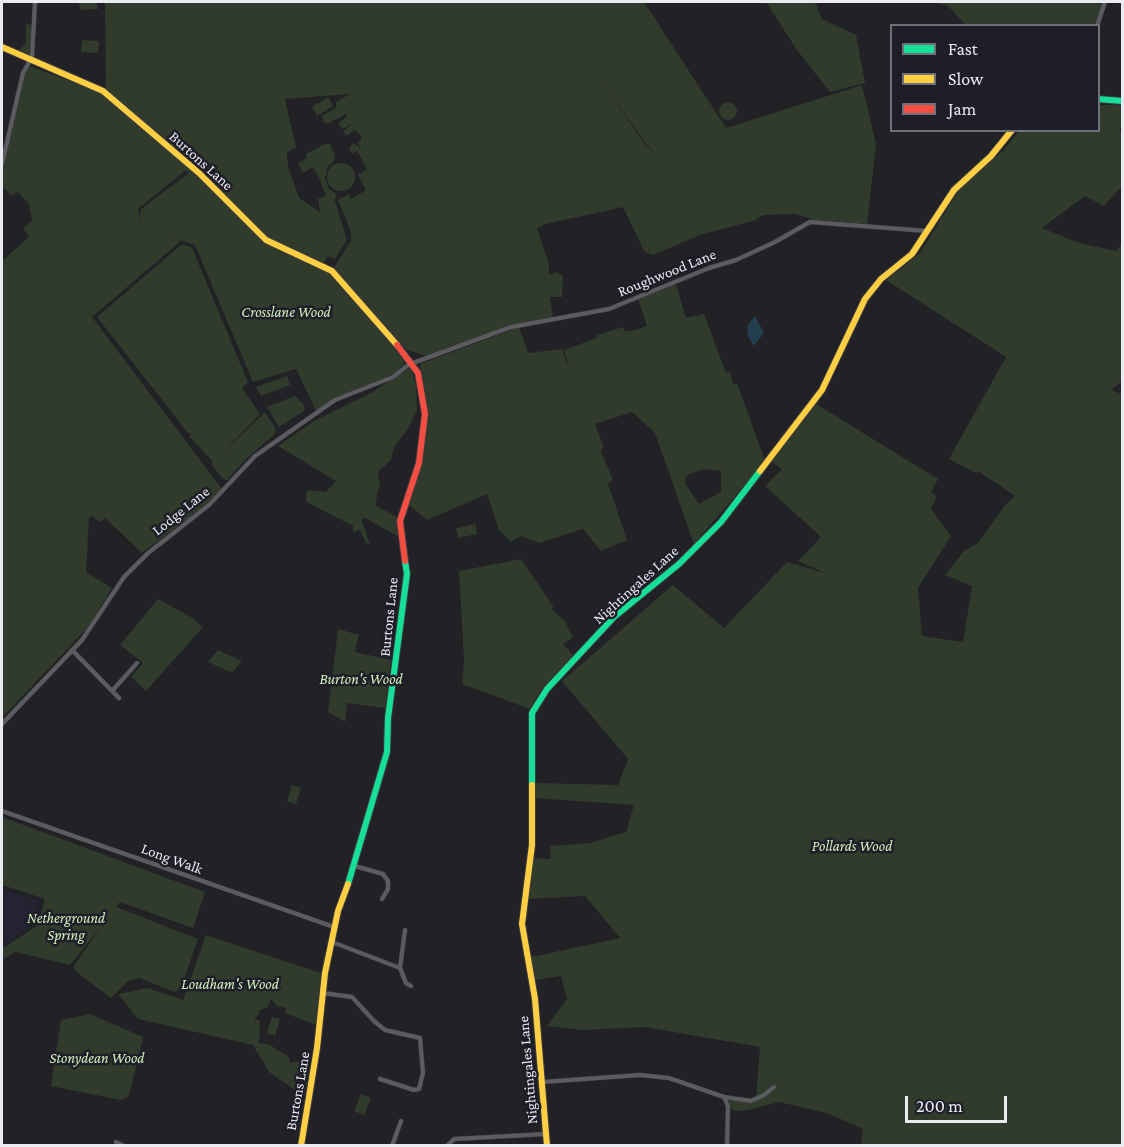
<!DOCTYPE html>
<style>
body{margin:0}
#map{position:relative;width:1124px;height:1147px;overflow:hidden;background:#212126;font-family:"Crimson Pro",serif}
canvas{display:block}
.frame{position:absolute;inset:0;border:3px solid #eaeaf1;pointer-events:none}
.legend{position:absolute;left:890px;top:24px;width:210px;height:108px;box-sizing:border-box;background:#1e1e29;border:2px solid #707079;margin:0;padding:8px 10px;list-style:none;font-size:18px;color:#eaeaf1}
.legend li{display:flex;align-items:center;gap:12px;height:30px}
.legend b{width:30px;border:2px solid #707079}
.scale{position:absolute;left:905px;top:1096px;width:102px;height:27px;box-sizing:border-box;border:3px solid #eaeaf1;border-top:0;padding-left:8px;font-size:18px;line-height:21px;white-space:nowrap;color:#eaeaf1;-webkit-text-stroke:4px #1e1e29;paint-order:stroke}
</style>
<div id="map">
<canvas width="1124" height="1147"></canvas>
<div class="frame"></div>
<ul class="legend">
<li><b style="height:8px;background:#16e098"></b>Fast</li>
<li><b style="height:8px;background:#ffcf43"></b>Slow</li>
<li><b style="height:8px;background:#f24e42"></b>Jam</li>
</ul>
<div class="scale">200 m</div>
</div>
<script>
const ctx = document.querySelector('canvas').getContext('2d');
ctx.lineJoin = 'round';
function paint(path, color) { ctx.fillStyle = color; ctx.fill(path, 'evenodd'); }
const poly = rows => new Path2D(rows.map(r => 'M' + r).join(''));
function stroke(path, color, width, dash) { ctx.strokeStyle = color; ctx.lineWidth = width; ctx.lineCap = dash ? 'butt' : 'round'; ctx.setLineDash(dash || []); ctx.stroke(path); }
function drawText(font, color, halo, rows, align = 'center') {
  ctx.font = font + ' "Crimson Pro",serif'; ctx.lineWidth = 5; ctx.setLineDash([]); ctx.textBaseline = 'middle'; ctx.strokeStyle = halo; ctx.fillStyle = color; for (const [text, x, y, turn = 0] of rows) {
    ctx.save(); ctx.translate(x, y); ctx.rotate((+turn || 0) * Math.PI / 180); ctx.textAlign = isNaN(turn) ? turn : align; if (halo) ctx.strokeText(text, 0, 0); ctx.fillText(text, 0, 0); ctx.restore();
  }
}
paint(poly([
 [2,889,40,901,35,922,6,944,2,943]
]), '#242332');
paint(poly([
 [79,2,97,2,98,9,80,10],
 [105,2,644,2,726,128,862,85,876,144,867,224,815,220,795,214,763,215,756,220,700,235,653,255,644,251,623,207,546,224,537,228,549,265,549,275,557,272,563,276,562,297,550,297,553,318,512,325,427,356,407,350,333,269,351,241,351,232,338,200,349,194,351,199,366,190,358,175,367,169,357,151,352,154,349,148,354,143,361,149,358,143,362,138,360,135,355,130,346,136,343,131,352,124,342,129,338,123,347,117,346,114,327,124,324,123,322,116,336,108,336,102,350,94,285,99,296,148,287,152,288,166,299,198,320,212,318,199,326,196,319,178,313,167,303,173,298,163,307,158,306,154,325,144,330,144,335,156,334,161,328,166,325,178,329,189,336,194,335,201,347,240,335,259,328,256,323,264,267,238,106,90],
 [598,76,646,144,656,154,646,146],
 [766,2,815,2,822,19,856,35,865,83,830,92,797,50],
 [929,2,1104,2,1096,26,966,25,947,5],
 [26,24,32,25,30,55,19,50,26,44],
 [82,40,99,41,98,53,81,52],
 [29,66,97,91,108,98,197,174,264,242,329,272,404,355,403,365,393,374,335,399,316,411,296,369,253,382,195,245,168,236,181,241,92,317,222,489,196,513,142,553,105,518,99,522,93,516,89,518,86,572,112,588,88,627,2,718,2,261,29,237,23,228,32,221,29,204,18,192,12,196,2,186,2,167,25,72],
 [186,170,189,173,140,210,141,224,138,209],
 [328,97,333,106,317,116,312,107],
 '719 111a9 9 0 1 1 18 0a9 9 0 1 1-18 0Z',
 [1099,105,1122,105,1122,127,1119,128,1122,135,1122,186,1104,206,1085,196,1042,228,1079,243,1116,251,1121,245,1122,246,1122,381,1111,390,1122,394,1122,1145,861,1145,863,1129,827,1113,779,1102,748,1110,736,1111,728,1107,730,1095,745,1099,756,1097,760,1047,645,1027,582,1030,547,1026,567,999,561,976,535,980,531,957,620,938,585,896,528,899,530,858,551,859,550,846,590,843,626,832,634,805,534,798,534,783,618,785,628,759,562,681,673,585,724,628,787,562,825,573,798,561,821,537,765,486,782,469,772,462,816,404,938,479,931,492,937,496,931,509,951,536,918,588,922,636,963,642,972,586,945,575,964,551,978,543,1006,504,1015,496,978,471,976,473,949,459,1006,357,886,280,920,253,960,188,1004,150,1019,131,1098,130],
 '327 177a14 14 0 1 1 28 0a14 14 0 1 1-28 0Z',
 [182,244,192,248,248,382,242,388,260,414,220,456,265,412,275,428,276,433,246,459,227,480,223,479,211,464,213,462,189,436,191,434,188,433,97,317],
 [676,284,686,318,704,314,726,373,730,372,733,384,737,383,765,461,694,544,655,433,632,412,595,424,603,445,601,452,613,480,608,483,627,540,601,551,583,529,539,543,521,536,511,542,499,530,487,494,427,520,408,504,420,471,427,415,420,364,519,327,528,353,562,349,571,374,564,350,597,338,597,335,623,327,625,331,632,331,647,326,638,299],
 [703,469,721,471,721,492,699,504,685,483,686,476],
 [411,367,416,387,417,410,408,429,394,447,391,460,379,471,378,478,380,483,375,505,400,519,398,536,363,517,362,521,370,545,366,543,360,530,353,532,353,526,306,502,307,490,326,492,336,481,278,446,314,421,371,393],
 [287,376,290,385,261,396,256,387],
 [295,396,304,405,304,411,279,427,267,407],
 [476,524,477,534,458,538,456,528],
 [521,559,553,606,552,610,565,621,573,637,563,644,575,657,542,688,530,709,462,684,464,659,459,571],
 [158,599,191,617,203,627,146,691,131,677,143,663,120,645],
 [338,629,359,635,355,652,391,660,385,708,347,703,345,722,328,712],
 [218,650,242,661,232,673,208,662],
 [292,785,301,788,296,804,287,802],
 [2,817,205,892,193,928,120,902,116,907,198,939,181,988,175,992,139,978,128,981,111,998,79,974,73,967,101,927,70,965,15,952,2,960,2,947,5,947,38,925,45,899,2,885],
 [206,935,321,973,316,1025,285,1013,286,1008,277,1006,271,999,268,1007,258,1011,260,1013,254,1019,260,1021,259,1043,268,1044,288,1056,290,1063,297,1061,310,1069,305,1097,269,1072,253,1045,138,1019,118,994,148,988,183,1000],
 [90,1014,143,1037,129,1096,121,1100,51,1086,61,1020],
 [272,1017,280,1019,275,1036,267,1033],
 [361,1094,371,1098,364,1115,354,1111]
]), '#313b2c');
paint(poly([
 [755,316,764,333,754,346,748,336,747,326]
]), '#233e4e');
const street = poly([
 [1097,26,1105,2],
 [2,164,23,73,32,57,35,2],
 [413,363,511,327,609,309,709,268,736,260,775,242,810,222,927,231],
 [72,650,119,698],
 [112,691,137,663],
 [2,724,82,640,124,577,147,554,209,505,255,456,335,400,393,377,412,362],
 [2,811,334,927],
 [355,866,383,874,388,881,388,889,382,899],
 [405,930,400,968,406,983,411,986],
 [332,942,400,968],
 [323,993,352,997,374,1021,385,1030,420,1038,423,1073,419,1089,414,1090,380,1079],
 [542,1082,640,1075,669,1078,724,1097,751,1101,764,1095,774,1087],
 [724,1097,728,1106,727,1146],
 [116,1142,124,1146],
 [392,1146,401,1121],
 [447,1146,454,1139,546,1134]
]);
const fast = poly([
 [1098,99,1122,101],
 [532,785,532,713,547,689,614,617,679,564,721,522,760,471],
 [348,884,387,752,388,718,407,574,405,561]
]);
const slow = poly([
 [2,47,103,91,199,173,266,240,332,271,397,345],
 [760,471,822,390,865,299,881,279,912,254,954,190,991,156,1012,130],
 [532,785,532,845,522,924,535,999,547,1146],
 [301,1146,317,1048,325,973,338,911,348,884]
]);
const jam = poly([
 [397,345,418,373,425,414,419,463,400,521,405,561]
]);
stroke(street, '#3b3b40', 5);
stroke(fast, '#3b3b40', 8);
stroke(slow, '#3b3b40', 8);
stroke(jam, '#3b3b40', 8);
stroke(street, '#5c5c60', 4);
stroke(fast, '#16e098', 6);
stroke(slow, '#ffcf43', 6);
stroke(jam, '#f24e42', 6);
drawText('15px', '#eaeaf1', '#1e1e29', [
 ["Burtons Lane",201,161,42],
 ["Roughwood Lane",667,273,-22],
 ["Lodge Lane",181,511,-39],
 ["Nightingales Lane",636,585,-42],
 ["Burtons Lane",389,617,-84],
 ["Long Walk",172,859,20],
 ["Nightingales Lane",528,1070,-95],
 ["Burtons Lane",298,1091,-80]
]);
drawText('italic 15px', '#d1f0bb', '#1e1e29', [
 ["Crosslane Wood",286,312],
 ["Burton's Wood",361,679],
 ["Pollards Wood",852,846],
 ["Netherground",66,918],
 ["Spring",66,935],
 ["Loudham's Wood",230,984],
 ["Stonydean Wood",97,1058]
]);
</script>
